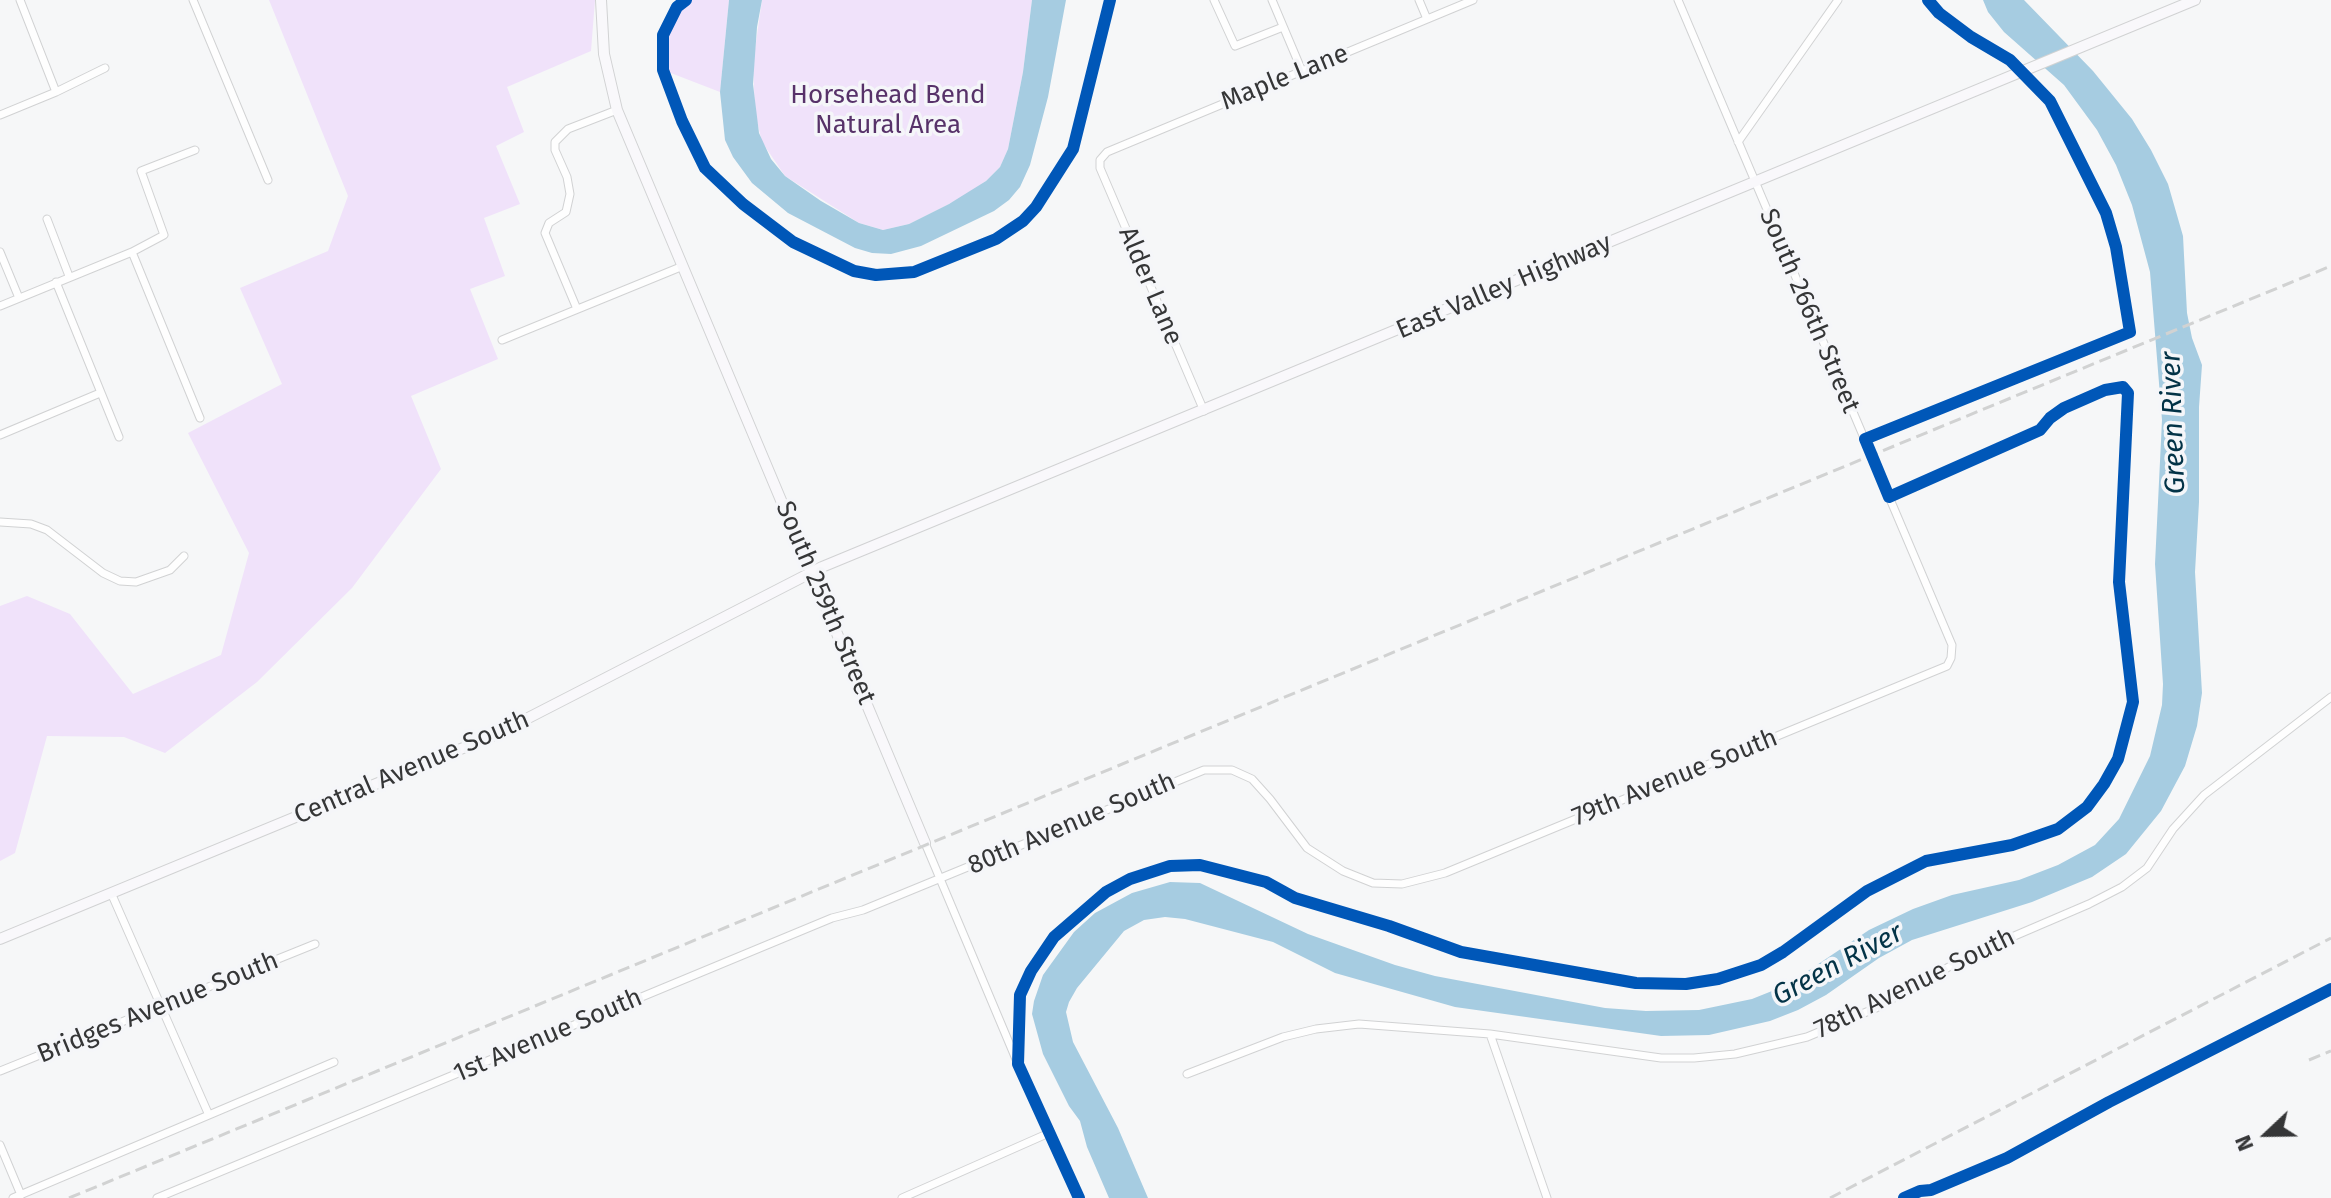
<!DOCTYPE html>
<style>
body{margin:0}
#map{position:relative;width:2331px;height:1198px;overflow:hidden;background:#f6f7f8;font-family:"Fira Sans",sans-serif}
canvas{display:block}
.north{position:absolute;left:2227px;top:1094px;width:80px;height:80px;-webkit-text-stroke:6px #f5f6f9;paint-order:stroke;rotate:248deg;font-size:22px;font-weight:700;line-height:32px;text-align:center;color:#353637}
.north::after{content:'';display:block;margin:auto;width:28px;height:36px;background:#353637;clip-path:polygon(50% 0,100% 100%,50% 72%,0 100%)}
</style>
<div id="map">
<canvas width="2331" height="1198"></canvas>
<div class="north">N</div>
</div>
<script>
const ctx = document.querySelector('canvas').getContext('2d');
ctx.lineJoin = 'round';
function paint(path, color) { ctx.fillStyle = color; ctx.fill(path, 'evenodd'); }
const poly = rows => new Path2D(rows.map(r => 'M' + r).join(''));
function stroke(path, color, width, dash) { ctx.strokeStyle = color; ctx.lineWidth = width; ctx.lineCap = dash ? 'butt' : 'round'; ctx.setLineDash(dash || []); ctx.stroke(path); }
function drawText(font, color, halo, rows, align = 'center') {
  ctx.font = font + ' "Fira Sans",sans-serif'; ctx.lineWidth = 7; ctx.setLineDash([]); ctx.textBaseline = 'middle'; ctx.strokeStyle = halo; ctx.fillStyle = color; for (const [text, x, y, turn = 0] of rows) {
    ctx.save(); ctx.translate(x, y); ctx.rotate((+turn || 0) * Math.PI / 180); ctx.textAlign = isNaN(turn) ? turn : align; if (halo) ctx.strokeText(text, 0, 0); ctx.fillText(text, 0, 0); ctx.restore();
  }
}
paint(poly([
 [269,0,595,0,591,51,507,87,524,132,496,146,520,204,484,218,505,276,470,289,498,359,411,396,441,469,352,588,257,682,165,753,124,737,47,736,15,853,0,861,0,606,27,596,70,614,133,694,221,655,249,553,188,433,282,384,240,288,328,251,348,196],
 [677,0,729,0,720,92,663,70,661,26],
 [762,0,1032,0,1023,72,1008,149,1000,167,986,181,959,199,909,224,883,230,859,223,785,176,762,142,755,113,753,63]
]), '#f0e2fa');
paint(poly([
 [729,0,762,0,757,27,753,84,759,133,771,159,785,176,821,201,859,223,883,230,909,224,949,204,986,181,1000,167,1008,149,1023,72,1032,0,1066,0,1048,97,1030,165,1020,187,1009,200,994,211,921,246,891,254,872,253,855,248,788,213,752,183,733,157,725,140,720,92],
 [1983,0,2024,0,2093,71,2132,119,2151,150,2168,184,2183,236,2187,313,2192,338,2202,365,2199,407,2199,502,2195,572,2202,693,2197,726,2185,766,2161,811,2126,854,2092,877,2032,902,1912,940,1879,958,1826,995,1798,1010,1770,1021,1709,1035,1661,1036,1455,1007,1335,973,1273,942,1185,919,1165,917,1144,920,1124,931,1077,988,1069,1002,1066,1012,1073,1042,1118,1128,1148,1198,1109,1198,1087,1147,1080,1121,1069,1106,1043,1054,1032,1014,1034,1001,1043,975,1074,932,1095,913,1132,893,1170,882,1200,883,1308,934,1395,965,1435,976,1605,1008,1646,1011,1699,1010,1752,999,1787,985,1869,930,1913,909,1952,895,2019,880,2058,865,2095,845,2119,819,2150,756,2162,705,2163,684,2155,564,2162,420,2150,272,2132,205,2116,165,2097,130,2064,85,2004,32,1988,12]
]), '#a6cce1');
const street = poly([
 [20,0,56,92],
 [193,0,268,180],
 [1214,0,1235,46,1283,27],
 [1272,0,1302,71],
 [1419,0,1427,19],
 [0,115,56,92,105,68],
 [1738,142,1838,0],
 [47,219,69,276],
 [0,252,19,298],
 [132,252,200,418],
 [56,282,119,437],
 [0,306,132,252,164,235,141,171,195,150],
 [577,309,545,233,549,223,566,212,570,194,567,177,555,150,555,142,568,129,617,110],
 [502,340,683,266],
 [1204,411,1100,168,1100,160,1107,152,1473,0],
 [0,435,100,393],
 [0,522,31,524,47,530,103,573,120,581,136,582,170,570,184,556],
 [925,843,1018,1064,1079,1198],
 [112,895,208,1113],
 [1490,1034,1547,1198],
 [0,1071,315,944],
 [1187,1074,1283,1037,1316,1029,1359,1024,1490,1034,1661,1058,1694,1058,1735,1054,1807,1037,1876,1008,1970,955,2089,904,2122,887,2147,868,2173,829,2204,795,2331,697],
 [0,1145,21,1195],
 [13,1198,334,1062],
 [157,1198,832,918,863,910,1204,770,1232,770,1252,779,1270,799,1307,848,1343,871,1373,883,1402,884,1445,873,1947,666,1951,658,1952,645,1678,0],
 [902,1198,1049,1133]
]);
const secondary = poly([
 [601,0,604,54,617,110,925,843],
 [0,939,497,734,822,567,2195,0]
]);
stroke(street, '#d1d2d3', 9);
stroke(secondary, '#d1d2d3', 12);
stroke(street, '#fefefe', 7);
stroke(secondary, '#f9f8fb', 10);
stroke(poly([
 [2309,1060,2331,1051],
 [69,1198,2331,266],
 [1830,1198,2331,938]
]), '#d1d2d2', 3, [12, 6]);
stroke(poly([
 [686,0,677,7,663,35,663,70,682,121,705,168,743,204,793,242,854,271,876,275,914,272,996,239,1023,221,1036,207,1073,149,1110,0],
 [1079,1198,1018,1064,1020,995,1031,971,1054,937,1106,892,1130,879,1170,866,1200,865,1266,882,1295,898,1389,926,1461,952,1636,983,1686,984,1718,979,1761,965,1783,952,1867,891,1926,861,2012,845,2058,829,2087,807,2104,784,2118,759,2133,702,2119,582,2128,393,2123,387,2105,390,2064,408,2050,418,2040,430,1889,497,1865,439,2130,332,2116,247,2106,213,2050,101,2010,60,1971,37,1939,13,1928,0],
 [1904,1198,1920,1191,1931,1190,2007,1158,2109,1102,2331,989]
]), '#0057b8', 12);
drawText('26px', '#353637', '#f5f6f9', [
 ["Maple Lane",1285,78,-22],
 ["Alder Lane",1150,286,67],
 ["East Valley Highway",1504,287,-23],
 ["South 266th Street",1809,311,67],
 ["South 259th Street",825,603,67],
 ["Central Avenue South",412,768,-23],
 ["79th Avenue South",1675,778,-22],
 ["80th Avenue South",1072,824,-23],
 ["78th Avenue South",1915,984,-26],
 ["Bridges Avenue South",158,1008,-22],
 ["1st Avenue South",548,1036,-23]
]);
drawText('26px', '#573269', '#f5f6f9', [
 ["Horsehead Bend",888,96],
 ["Natural Area",888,126]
]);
drawText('italic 28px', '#033347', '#f5f6f9', [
 ["Green River",2174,423,-92],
 ["Green River",1838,965,-28]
]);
</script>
